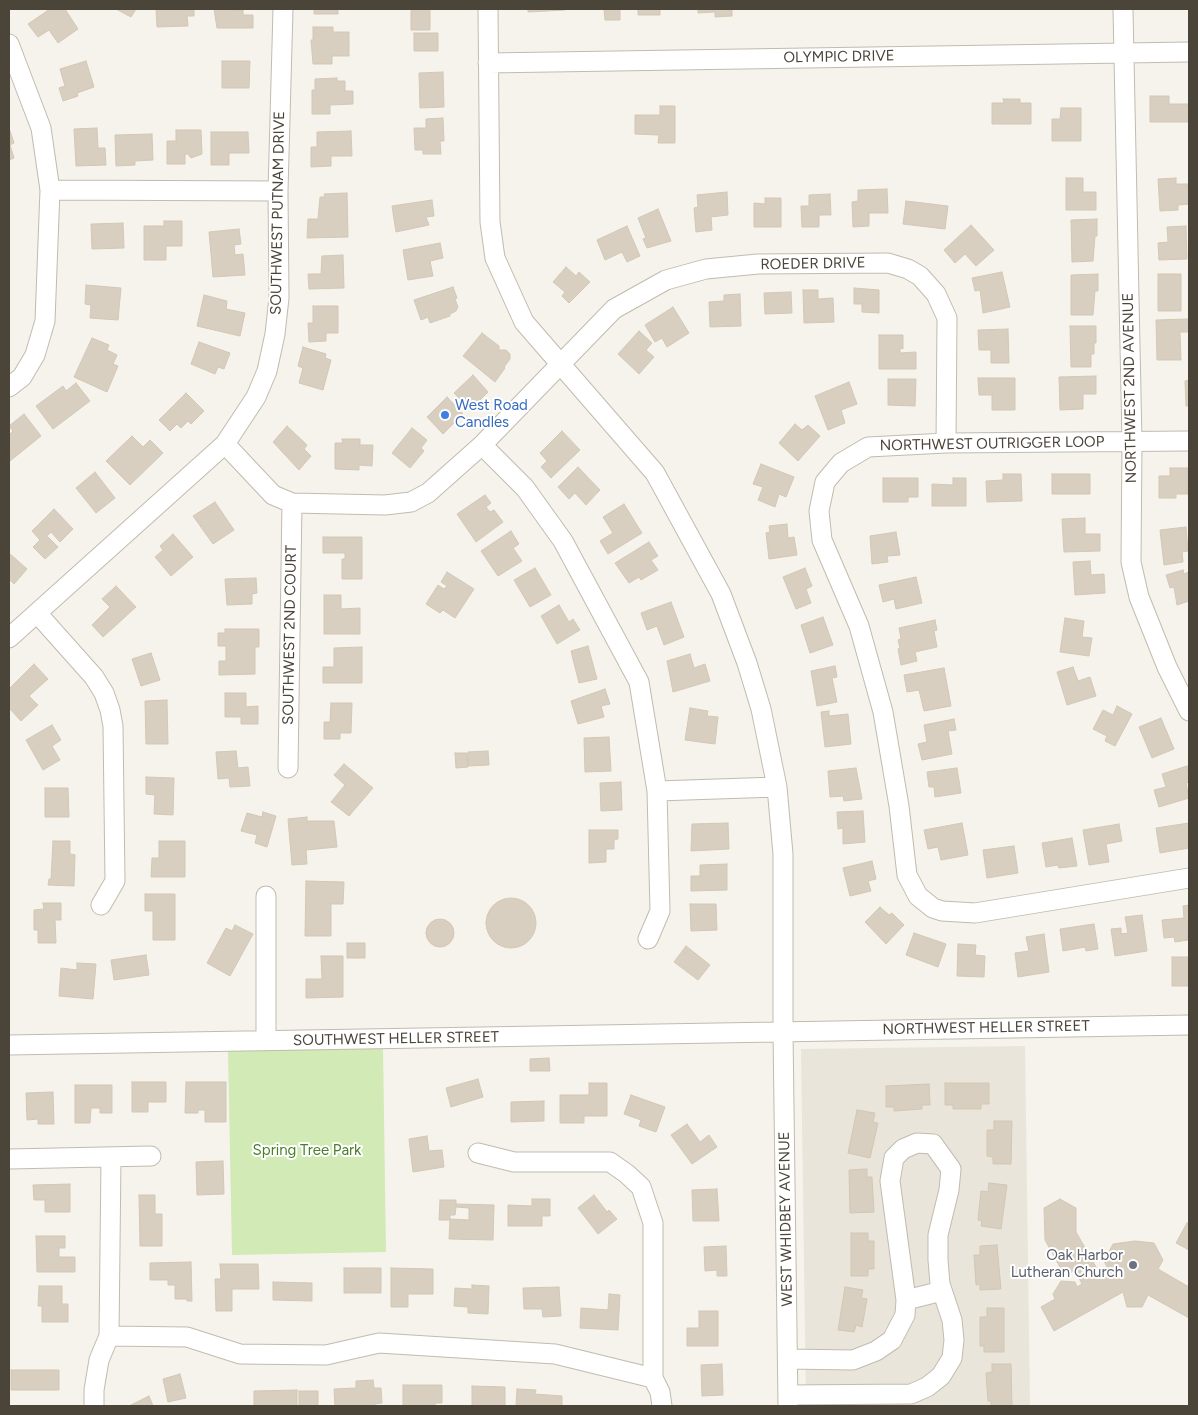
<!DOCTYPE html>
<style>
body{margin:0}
#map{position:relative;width:1198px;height:1415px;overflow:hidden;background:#f6f3ec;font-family:Figtree,sans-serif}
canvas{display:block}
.frame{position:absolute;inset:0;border:10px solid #4b4439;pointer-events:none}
</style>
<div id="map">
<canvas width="1198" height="1415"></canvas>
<div class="frame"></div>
</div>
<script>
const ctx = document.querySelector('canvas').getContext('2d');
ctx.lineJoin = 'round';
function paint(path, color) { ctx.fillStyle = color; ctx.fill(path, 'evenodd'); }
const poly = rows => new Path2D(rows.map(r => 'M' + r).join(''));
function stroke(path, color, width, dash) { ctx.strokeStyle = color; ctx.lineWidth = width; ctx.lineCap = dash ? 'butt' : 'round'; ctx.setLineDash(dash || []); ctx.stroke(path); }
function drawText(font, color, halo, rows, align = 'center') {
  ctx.font = font + ' Figtree,sans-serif'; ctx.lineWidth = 4; ctx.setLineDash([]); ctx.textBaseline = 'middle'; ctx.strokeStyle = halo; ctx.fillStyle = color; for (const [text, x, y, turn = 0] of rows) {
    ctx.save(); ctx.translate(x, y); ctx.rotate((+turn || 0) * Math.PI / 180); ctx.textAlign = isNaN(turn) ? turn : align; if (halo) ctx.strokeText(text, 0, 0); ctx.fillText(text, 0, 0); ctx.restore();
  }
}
paint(poly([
 [1025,1046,1030,1406,806,1406,801,1049]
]), '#eae5da');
paint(poly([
 [383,1048,386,1252,232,1255,228,1051]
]), '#d2eab5');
const building = poly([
 [50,9,65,9,78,29,58,43,49,30,38,37,28,24,50,9],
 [116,9,136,9,131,17,116,9],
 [156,9,194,9,194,16,187,16,188,26,157,27,156,9],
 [214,9,243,10,243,15,253,15,253,28,217,28,214,9],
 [314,9,338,9,338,14,314,14,314,9],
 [411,9,430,9,430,30,411,30,411,9],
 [528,9,565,9,565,10,528,12,528,9],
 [604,9,620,9,620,20,605,20,604,9],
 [638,9,660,9,660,15,638,15,638,9],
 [698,9,732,9,732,16,715,17,715,12,698,13,698,9],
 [313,27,333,27,333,32,349,32,349,56,332,56,332,64,313,64,311,40,313,40,313,27],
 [414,33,438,33,438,51,414,51,414,33],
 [86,61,94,87,77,93,78,96,63,101,59,88,65,86,60,69,86,61],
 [222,61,250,61,249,88,222,88,222,61],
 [443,72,444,107,420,108,419,73,443,72],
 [337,78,337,81,345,81,345,91,353,91,353,104,330,105,330,114,312,114,312,90,315,90,315,79,337,78],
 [1150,96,1169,96,1169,104,1189,104,1189,122,1150,122,1150,96],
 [1003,99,1020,99,1020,103,1031,103,1031,124,992,124,992,103,1004,103,1003,99],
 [660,106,675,106,675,143,658,143,659,135,635,134,635,115,660,115,660,106],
 [1061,108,1081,108,1081,141,1052,141,1052,119,1060,119,1061,108],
 [443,118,444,141,440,141,441,154,423,154,423,150,415,150,414,128,426,128,426,119,443,118],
 [9,128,14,143,10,145,14,158,9,160,9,128],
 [97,128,98,148,105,148,106,165,76,166,74,129,97,128],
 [176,130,201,130,202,154,191,158,188,154,185,154,185,164,167,164,167,141,176,141,176,130],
 [351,131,352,156,331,156,331,166,311,167,311,147,317,147,317,132,351,131],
 [211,132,248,132,249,153,229,153,229,165,211,165,211,132],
 [152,134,153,160,135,161,135,165,116,166,115,135,152,134],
 [1066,178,1083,178,1083,192,1096,192,1096,210,1066,210,1066,178],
 [1176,178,1176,184,1188,184,1189,204,1178,205,1178,210,1160,211,1158,179,1176,178],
 [887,189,888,213,869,213,869,226,853,227,852,202,858,201,858,190,887,189],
 [727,192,728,215,711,217,712,230,696,232,694,208,698,207,697,195,727,192],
 [347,193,348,237,307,238,308,219,318,219,320,197,325,197,324,194,347,193],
 [830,194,831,215,819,215,819,227,802,227,801,206,809,206,809,195,830,194],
 [765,198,781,198,781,227,754,227,754,203,765,204,765,198],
 [432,200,434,216,426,217,429,225,396,232,392,206,432,200],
 [906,201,948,206,945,229,903,224,906,201],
 [658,209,671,241,647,248,643,239,646,238,638,218,658,209],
 [1097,219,1097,236,1095,236,1093,261,1072,262,1071,220,1097,219],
 [164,221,182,221,182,246,166,246,166,260,144,260,144,226,164,226,164,221],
 [123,223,124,248,92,249,91,224,123,223],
 [971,225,994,250,976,266,965,254,955,263,944,250,971,225],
 [627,226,640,256,627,262,622,252,605,260,597,240,627,226],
 [1186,226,1187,259,1159,260,1158,243,1168,242,1167,227,1186,226],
 [239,229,241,244,234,245,235,255,243,254,245,275,213,277,209,232,239,229],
 [440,243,443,258,430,261,433,276,408,280,403,250,440,243],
 [343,255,344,288,309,289,308,274,321,274,322,256,343,255],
 [566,267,576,276,579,272,590,282,569,303,562,296,565,292,553,282,566,267],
 [1002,272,1010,307,983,313,980,290,975,291,972,278,1002,272],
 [1098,274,1098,291,1095,291,1093,315,1071,315,1071,275,1098,274],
 [1158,274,1181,274,1181,311,1158,311,1158,274],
 [86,285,121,288,118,320,90,318,91,305,85,304,86,285],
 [453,287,457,298,455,299,458,307,456,311,450,314,450,316,430,323,428,317,421,320,414,300,453,287],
 [854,288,879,290,879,313,862,312,862,304,854,304,854,288],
 [803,290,818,290,818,299,833,298,834,322,804,323,803,290],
 [791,292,792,313,765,314,764,293,791,292],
 [740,294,741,326,710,327,709,302,724,301,724,295,740,294],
 [204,295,227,301,226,309,245,313,240,336,197,326,204,295],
 [313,306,338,306,338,333,326,333,326,341,309,342,308,323,313,323,313,306],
 [673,307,689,333,667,347,662,338,655,342,645,325,673,307],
 [1189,319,1189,332,1180,332,1181,360,1157,360,1156,320,1189,319],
 [1070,326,1096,326,1096,343,1094,343,1094,354,1091,354,1091,367,1071,367,1070,326],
 [1008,329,1009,363,991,363,991,350,979,350,978,330,1008,329],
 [639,331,652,343,646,350,654,357,639,374,618,354,639,331],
 [482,333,499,346,499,350,506,350,510,354,510,359,504,367,505,368,495,382,463,356,482,333],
 [879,335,903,335,903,349,900,348,900,353,916,352,916,369,879,369,879,335],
 [92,338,109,345,107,350,117,355,113,364,118,366,107,392,74,377,92,338],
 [199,342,230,353,224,369,218,367,215,374,191,364,199,342],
 [303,347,326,354,325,358,331,360,323,390,299,383,303,368,298,366,303,347],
 [473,375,488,392,470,410,454,393,473,375],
 [1096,376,1096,394,1083,394,1083,409,1060,410,1059,377,1096,376],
 [978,378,1015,378,1015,410,992,410,992,395,979,395,978,378],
 [888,379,916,379,915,406,888,405,888,379],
 [1189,380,1189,406,1186,406,1185,381,1189,380],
 [849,382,857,404,841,410,845,423,828,430,815,396,849,382],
 [76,383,90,401,53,429,36,406,63,386,66,391,76,383],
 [186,393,204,411,191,424,188,421,181,428,177,424,170,431,159,420,186,393],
 [447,397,463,414,443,434,427,417,447,397],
 [24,414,41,436,10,461,9,435,13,431,9,426,24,414],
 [795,424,802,430,808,425,820,436,798,461,779,443,795,424],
 [287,426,307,445,304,449,311,456,299,470,273,442,287,426],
 [412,428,427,440,421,448,424,451,410,468,392,453,412,428],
 [562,431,580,450,551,478,541,467,547,461,540,453,562,431],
 [132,436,143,447,150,440,163,453,130,485,106,461,132,436],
 [342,439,360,439,360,445,373,445,372,466,359,465,359,470,335,469,335,443,343,443,342,439],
 [761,464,794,477,786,497,779,494,775,507,758,500,763,487,753,484,761,464],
 [578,467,600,490,586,505,575,493,569,499,558,487,578,467],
 [1170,468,1188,468,1188,494,1176,494,1176,498,1159,498,1159,476,1170,476,1170,468],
 [95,472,115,498,96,513,76,488,95,472],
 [1003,474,1021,474,1022,501,987,502,986,481,1003,480,1003,474],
 [1052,474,1090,474,1090,494,1052,494,1052,474],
 [883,478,918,478,918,497,908,497,908,502,883,502,883,478],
 [953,478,966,478,966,506,932,506,932,484,953,485,953,478],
 [485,495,491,503,486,507,490,512,494,510,503,522,476,542,457,514,485,495],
 [215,502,234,530,213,544,193,516,215,502],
 [624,504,642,533,608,554,600,541,613,533,603,517,624,504],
 [54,509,73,529,60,542,51,532,47,536,58,547,45,559,33,547,40,540,32,531,54,509],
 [1085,518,1085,534,1100,534,1100,551,1064,552,1062,519,1085,518],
 [787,524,788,538,794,537,797,555,769,559,766,533,770,532,769,526,787,524],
 [1186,527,1188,551,1182,552,1183,562,1164,565,1160,530,1186,527],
 [511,531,519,544,513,548,522,561,498,576,481,551,511,531],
 [896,532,900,555,887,556,888,562,872,564,870,536,896,532],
 [173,534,193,557,171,576,155,557,163,550,160,546,173,534],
 [323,537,362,537,362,579,342,579,342,559,345,559,345,553,323,553,323,537],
 [649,542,658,556,651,560,658,570,641,580,639,577,629,583,615,563,649,542],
 [9,553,27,569,14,584,9,579,9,553],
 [1090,561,1091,575,1104,574,1105,593,1075,595,1073,562,1090,561],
 [535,568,551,595,530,607,514,580,535,568],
 [805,568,812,586,806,589,811,603,796,609,783,577,805,568],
 [1183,570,1184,574,1189,572,1189,601,1177,605,1174,587,1170,588,1166,575,1183,570],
 [447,572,474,589,455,618,443,610,440,613,426,604,438,585,444,589,447,586,441,582,447,572],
 [916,577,922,603,896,609,894,599,883,602,879,585,916,577],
 [256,578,257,593,252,594,252,604,227,605,225,579,256,578],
 [116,586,136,607,103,637,92,625,110,607,102,599,116,586],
 [324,595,341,595,341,609,360,608,360,634,324,634,324,595],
 [671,602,684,637,664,645,657,626,647,630,641,613,671,602],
 [559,605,569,622,573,619,580,630,557,644,541,616,559,605],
 [823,617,833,645,810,653,801,625,823,617],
 [1065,618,1084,621,1082,637,1092,638,1089,656,1060,652,1065,618],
 [935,620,937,630,934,631,937,647,915,652,917,661,901,665,898,649,900,648,898,640,901,639,899,628,935,620],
 [225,629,259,629,259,647,255,647,255,674,219,675,219,661,226,661,226,646,218,646,218,633,225,633,225,629],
 [588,646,597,679,579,683,571,651,588,646],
 [362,647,362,683,323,683,323,667,334,667,334,648,362,647],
 [151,653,160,680,141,686,132,659,151,653],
 [690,654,694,668,705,664,710,681,673,692,667,661,690,654],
 [34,664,48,679,29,696,38,705,21,721,9,708,9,689,34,664],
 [835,666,837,677,832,678,837,702,817,706,811,671,835,666],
 [1073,667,1078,681,1090,677,1096,696,1067,705,1057,672,1073,667],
 [944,668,951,706,924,711,919,690,907,692,904,675,944,668],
 [605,689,610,704,601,706,604,717,578,724,571,701,605,689],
 [225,693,246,693,246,707,258,706,258,724,241,724,241,717,225,717,225,693],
 [167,700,168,744,146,744,145,701,167,700],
 [331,703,352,703,351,733,340,733,340,739,324,739,324,722,330,722,331,703],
 [1117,706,1132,714,1115,746,1105,741,1107,736,1093,729,1103,710,1113,715,1117,706],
 [690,708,708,711,707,716,718,717,715,744,685,740,690,708],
 [829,711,829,716,848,714,851,744,825,747,821,712,829,711],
 [1161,718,1174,749,1152,758,1139,727,1161,718],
 [954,719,956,730,948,731,952,754,922,760,918,744,927,742,924,725,954,719],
 [52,725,61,740,52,746,60,760,43,770,26,740,52,725],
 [609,737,611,771,585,772,584,738,609,737],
 [236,751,238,768,248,767,250,786,230,787,229,778,218,779,216,752,236,751],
 [488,751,489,765,468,766,468,752,488,751],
 [455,753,467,753,468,767,456,768,455,753],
 [344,764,373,788,349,816,331,802,345,785,334,775,344,764],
 [1187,766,1189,775,1189,782,1186,783,1189,798,1159,807,1154,790,1166,787,1162,774,1187,766],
 [856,768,862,799,844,801,843,796,830,797,828,771,856,768],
 [957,768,961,793,935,797,934,787,929,787,927,772,957,768],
 [146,777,174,778,173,815,154,814,155,795,146,794,146,777],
 [621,782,622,810,601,811,600,783,621,782],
 [45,788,68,788,69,817,45,817,45,788],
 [863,811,865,842,843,844,843,828,838,829,837,812,863,811],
 [263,812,276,816,267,847,255,843,257,835,241,831,247,813,262,817,263,812],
 [307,817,307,821,334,821,337,847,306,850,307,864,292,865,288,819,307,817],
 [728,823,729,849,691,851,692,824,728,823],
 [962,823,968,855,941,860,938,847,928,849,924,830,962,823],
 [1189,823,1189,848,1160,853,1156,828,1189,823],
 [1119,824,1122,841,1106,844,1109,862,1089,865,1083,830,1119,824],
 [589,830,618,830,618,839,614,840,614,849,606,849,606,862,589,863,589,830],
 [1072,838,1077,866,1059,868,1058,865,1046,867,1042,843,1072,838],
 [53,841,70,841,70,854,75,855,74,886,48,885,49,879,51,879,53,841],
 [159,841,185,841,185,877,151,877,152,858,159,858,159,841],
 [1014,846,1018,873,987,878,983,850,1014,846],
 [872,861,876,879,868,881,871,891,850,896,843,868,872,861],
 [727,864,727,890,691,891,691,876,700,876,700,865,727,864],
 [306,881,344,882,343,904,331,904,331,936,305,936,306,881],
 [145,894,175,894,175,940,153,940,153,911,145,911,145,894],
 '486 923a25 25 0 1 1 50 0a25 25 0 1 1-50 0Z',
 [43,903,61,903,61,920,55,920,56,943,38,943,38,930,34,930,34,910,44,909,43,903],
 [690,904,716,904,717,930,691,931,690,904],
 [1189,905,1188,940,1175,942,1174,937,1164,938,1162,920,1184,918,1183,906,1189,905],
 [880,907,889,915,892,913,904,925,886,944,865,922,880,907],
 [1142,915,1147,951,1115,956,1111,929,1121,928,1121,934,1128,933,1125,917,1142,915],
 '426 933a14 14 0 1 1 28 0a14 14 0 1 1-28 0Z',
 [1094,924,1098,949,1086,951,1085,947,1063,951,1060,929,1094,924],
 [235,925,253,934,230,976,207,963,226,928,232,931,235,925],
 [914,933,946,944,938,967,906,955,914,933],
 [1044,934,1049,972,1018,977,1015,953,1029,951,1026,937,1044,934],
 [347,943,365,943,365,958,347,958,347,943],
 [958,944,976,945,975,955,985,956,984,977,957,976,958,944],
 [686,946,710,965,698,980,674,962,686,946],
 [146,955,149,975,114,980,111,960,146,955],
 [321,956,343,956,343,997,306,998,306,979,322,979,321,956],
 [1172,957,1189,957,1189,986,1172,986,1172,957],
 [77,963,96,964,93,999,59,996,61,968,77,970,77,963],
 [549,1058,550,1071,530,1071,530,1059,549,1058],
 [478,1079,483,1097,451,1107,446,1088,478,1079],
 [132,1082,166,1082,166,1102,148,1102,148,1112,132,1112,132,1082],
 [186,1082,226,1082,226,1122,205,1122,205,1110,198,1110,198,1113,185,1113,186,1082],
 [589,1083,607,1083,607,1116,584,1116,584,1123,560,1123,560,1095,589,1095,589,1083],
 [945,1083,989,1083,989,1104,981,1104,981,1109,953,1109,953,1105,945,1105,945,1083],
 [929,1084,930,1105,922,1105,922,1109,894,1111,894,1107,886,1107,886,1086,929,1084],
 [75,1085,112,1085,112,1113,100,1113,100,1108,91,1108,90,1123,75,1123,75,1085],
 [53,1092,54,1124,38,1124,38,1119,27,1120,26,1093,53,1092],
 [631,1095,665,1107,656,1132,639,1126,641,1120,624,1114,631,1095],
 [544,1101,544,1121,511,1122,511,1102,544,1101],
 [857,1110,875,1113,873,1122,878,1123,870,1158,848,1153,857,1110],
 [994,1121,1012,1121,1011,1164,993,1164,993,1157,987,1156,987,1130,994,1130,994,1121],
 [687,1124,700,1142,709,1135,717,1147,692,1164,671,1135,687,1124],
 [427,1136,429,1151,442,1150,444,1167,413,1172,409,1139,427,1136],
 [223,1161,224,1194,197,1195,196,1162,223,1161],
 [867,1169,867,1177,872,1177,874,1212,850,1213,849,1170,867,1169],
 [989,1183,1007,1185,1001,1229,981,1226,982,1221,978,1220,981,1191,988,1192,989,1183],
 [70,1184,70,1212,45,1212,45,1200,34,1200,33,1185,70,1184],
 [717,1189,719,1221,693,1221,692,1190,717,1189],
 [139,1195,155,1195,155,1214,162,1214,162,1246,140,1246,139,1195],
 [594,1195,607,1212,609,1210,617,1219,598,1234,578,1208,594,1195],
 [532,1199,550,1199,550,1216,542,1216,542,1226,508,1226,508,1205,532,1206,532,1199],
 [1060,1199,1076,1208,1076,1232,1100,1274,1108,1269,1104,1261,1113,1244,1135,1241,1154,1243,1163,1260,1158,1269,1189,1287,1189,1318,1148,1295,1142,1307,1127,1307,1123,1292,1054,1331,1041,1307,1055,1299,1053,1294,1061,1281,1075,1282,1077,1287,1082,1284,1075,1270,1065,1276,1045,1240,1044,1208,1060,1199],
 [440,1200,456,1200,456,1204,494,1205,493,1240,449,1239,450,1220,439,1220,440,1200],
 [456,1207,469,1208,469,1220,450,1219,450,1215,455,1215,456,1207],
 [1187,1223,1189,1224,1189,1250,1176,1243,1187,1223],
 [851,1233,868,1233,868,1241,874,1241,874,1269,868,1269,868,1276,851,1276,851,1233],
 [36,1236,65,1236,65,1248,59,1248,59,1257,75,1257,75,1272,37,1272,36,1236],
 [997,1245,1001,1289,980,1290,980,1284,976,1285,974,1255,980,1255,980,1246,997,1245],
 [726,1246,727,1276,717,1276,717,1270,705,1271,704,1247,726,1246],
 [191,1262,192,1301,187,1301,187,1299,175,1299,175,1285,168,1285,168,1280,150,1280,150,1263,191,1262],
 [220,1264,258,1264,259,1289,232,1289,232,1311,216,1311,215,1279,221,1279,220,1264],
 [344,1268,381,1268,381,1293,344,1293,344,1268],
 [391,1268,433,1269,433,1294,408,1294,408,1307,391,1307,391,1268],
 [273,1282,312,1283,312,1301,273,1300,273,1282],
 [472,1285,489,1286,488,1314,468,1313,468,1307,454,1306,455,1288,472,1289,472,1285],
 [39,1286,62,1286,62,1304,68,1304,68,1322,42,1322,42,1306,38,1306,39,1286],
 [559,1287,561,1316,543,1317,542,1309,524,1309,523,1288,559,1287],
 [845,1287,863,1290,861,1298,867,1299,862,1327,856,1325,854,1332,838,1330,845,1287],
 [609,1294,620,1295,618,1330,580,1328,581,1308,608,1310,609,1294],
 [987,1308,1004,1308,1004,1352,984,1352,984,1346,980,1346,980,1317,987,1317,987,1308],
 [699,1311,718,1311,718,1346,687,1346,687,1328,699,1328,699,1311],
 [722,1364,723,1395,702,1396,701,1365,722,1364],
 [992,1364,1011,1364,1012,1406,991,1406,991,1401,988,1401,986,1373,992,1372,992,1364],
 [11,1370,59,1370,59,1390,11,1390,11,1370],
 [180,1374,186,1398,168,1402,163,1379,180,1374],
 [373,1380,374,1388,381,1388,382,1403,375,1404,375,1406,335,1406,334,1389,356,1388,356,1381,373,1380],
 [403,1385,442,1385,442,1403,435,1403,435,1406,403,1406,403,1385],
 [472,1386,505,1387,505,1406,472,1406,472,1386],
 [517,1389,536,1390,535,1394,562,1396,562,1406,516,1406,517,1389],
 [297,1390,297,1406,254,1406,254,1391,297,1390],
 [299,1391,318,1391,318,1406,299,1406,299,1391],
 [149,1396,153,1406,129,1406,149,1396]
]);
paint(building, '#d8cfc1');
stroke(building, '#d3c7b4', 1);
const minor = poly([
 [488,9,490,222,495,258,524,322,655,473,721,594,747,663,761,709,777,787,783,854,783,1032,788,1406],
 [1123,9,1132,442,1131,562,1139,597,1167,667,1189,711],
 [9,44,41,128,50,190,45,321,35,355,22,377,9,387],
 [488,63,1189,52],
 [50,190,278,191],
 [1189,441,946,443,868,447,841,463,825,482,819,511,822,540,859,626,883,712,899,806,907,875,918,896,933,908,942,911,975,913,1189,878],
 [225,444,273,495,292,503,385,505,411,502,428,493,482,445,614,309,666,280,706,269,758,264,888,263,908,269,920,276,936,294,947,318,946,443],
 [482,445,525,488,563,541,639,682,657,791,660,911,648,939],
 [37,613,94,677,104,693,110,710,113,726,115,881,101,905],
 [9,638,225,444,256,397,267,371,275,334,279,298,278,191,283,9],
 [288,768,292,503],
 [657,791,777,787],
 [266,1040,266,896],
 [9,1045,1189,1025],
 [478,1153,514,1162,610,1162,627,1174,641,1187,653,1223,653,1378,660,1392,662,1406],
 [9,1159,151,1156],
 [906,1300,942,1291],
 [109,1336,187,1337,240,1354,326,1355,379,1343,555,1354,653,1378],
 [788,1395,911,1394,927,1387,941,1376,952,1358,954,1340,952,1320,940,1284,938,1260,938,1235,949,1190,951,1169,933,1144,917,1143,903,1149,894,1158,890,1181,906,1300,905,1315,892,1340,876,1351,853,1360,788,1359],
 [94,1406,94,1390,99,1360,109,1336,111,1158]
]);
stroke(minor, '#c2bbae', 21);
stroke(minor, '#fff', 19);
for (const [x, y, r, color] of [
 [445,415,5,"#3f7fe0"],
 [1133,1265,5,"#6b7280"]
]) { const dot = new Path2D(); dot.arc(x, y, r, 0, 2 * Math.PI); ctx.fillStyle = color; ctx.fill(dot); stroke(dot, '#fff', 2); }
drawText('15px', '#4b4439', '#fff', [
 ["OLYMPIC DRIVE",839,57,-1],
 ["SOUTHWEST PUTNAM DRIVE",278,213,-89],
 ["ROEDER DRIVE",813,264,-1],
 ["NORTHWEST 2ND AVENUE",1130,388,-91],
 ["NORTHWEST OUTRIGGER LOOP",992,444,-1],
 ["SOUTHWEST 2ND COURT",290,635,-89],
 ["NORTHWEST HELLER STREET",986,1028,-1],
 ["SOUTHWEST HELLER STREET",396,1039,-1],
 ["WEST WHIDBEY AVENUE",786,1219,-91]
]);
drawText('15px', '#366cbe', '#fff', [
 ["West Road",455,406],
 ["Candles",455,423]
], 'left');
drawText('15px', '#4a7f2a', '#fff', [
 ["Spring Tree Park",307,1151]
]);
drawText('15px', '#5b616d', '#fff', [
 ["Oak Harbor",1123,1256],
 ["Lutheran Church",1123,1273]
], 'right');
</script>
